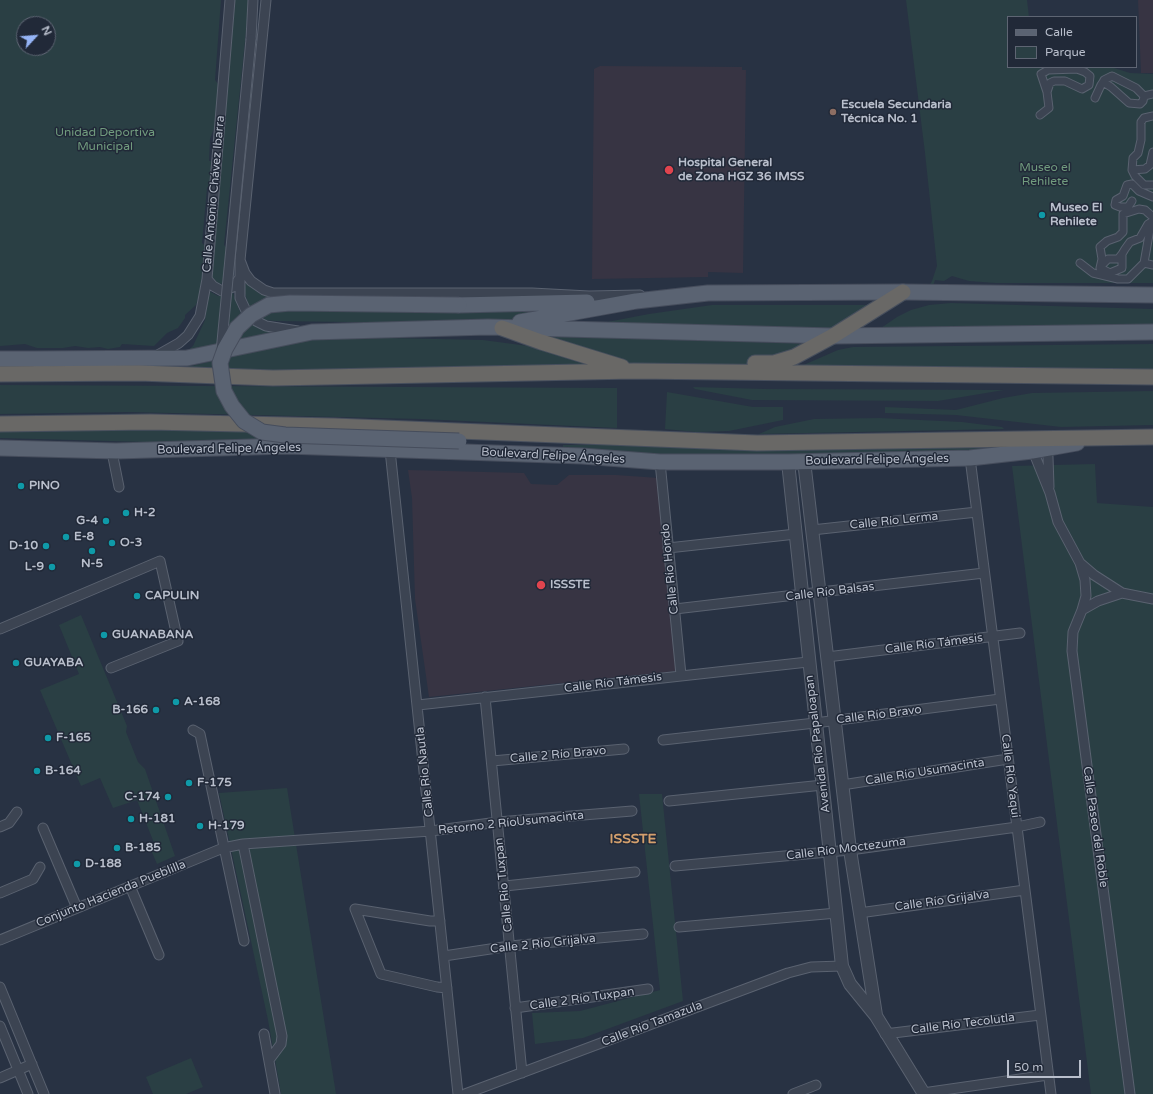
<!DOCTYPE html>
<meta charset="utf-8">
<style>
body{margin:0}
#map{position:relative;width:1153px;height:1094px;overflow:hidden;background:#283243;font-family:"Varela Round",sans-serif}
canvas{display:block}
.legend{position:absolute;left:1007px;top:16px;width:130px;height:52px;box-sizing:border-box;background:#212938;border:1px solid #5e6573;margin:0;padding:5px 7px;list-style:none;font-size:12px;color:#b9bfcc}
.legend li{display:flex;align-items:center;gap:8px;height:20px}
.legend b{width:20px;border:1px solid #5e6573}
.north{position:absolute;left:16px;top:16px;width:40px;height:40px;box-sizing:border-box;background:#212938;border:1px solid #5e6573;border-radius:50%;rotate:64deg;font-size:11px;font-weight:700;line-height:16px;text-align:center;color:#b9bfcc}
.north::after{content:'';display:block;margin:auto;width:14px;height:18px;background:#95b4f6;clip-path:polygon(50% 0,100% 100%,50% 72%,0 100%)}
.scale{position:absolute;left:1007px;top:1060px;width:74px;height:18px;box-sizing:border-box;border:2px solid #b9bfcc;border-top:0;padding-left:5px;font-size:12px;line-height:14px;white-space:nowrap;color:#b9bfcc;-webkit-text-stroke:3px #212938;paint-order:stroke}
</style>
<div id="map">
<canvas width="1153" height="1094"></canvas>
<ul class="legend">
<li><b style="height:5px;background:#5a6372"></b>Calle</li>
<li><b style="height:11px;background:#2a3f44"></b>Parque</li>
</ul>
<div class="north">N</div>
<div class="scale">50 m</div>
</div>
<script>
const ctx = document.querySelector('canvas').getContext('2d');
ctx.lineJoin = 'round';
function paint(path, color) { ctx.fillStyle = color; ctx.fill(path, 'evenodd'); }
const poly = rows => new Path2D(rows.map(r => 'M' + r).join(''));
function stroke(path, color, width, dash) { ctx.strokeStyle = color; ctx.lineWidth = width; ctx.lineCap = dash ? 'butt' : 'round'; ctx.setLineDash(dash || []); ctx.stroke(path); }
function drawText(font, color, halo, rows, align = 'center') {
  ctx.font = font + ' "Varela Round",sans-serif'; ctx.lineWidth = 3; ctx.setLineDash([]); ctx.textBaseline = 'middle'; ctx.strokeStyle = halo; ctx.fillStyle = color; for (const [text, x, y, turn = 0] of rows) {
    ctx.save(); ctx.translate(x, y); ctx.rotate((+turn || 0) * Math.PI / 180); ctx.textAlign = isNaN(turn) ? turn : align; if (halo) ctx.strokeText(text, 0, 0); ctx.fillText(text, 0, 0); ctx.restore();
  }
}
paint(poly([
 [1138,0,1153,0,1153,73,1141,73],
 [600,66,742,67,742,70,746,70,743,273,708,272,708,277,592,279,594,69],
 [408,470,524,473,531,484,557,485,569,475,616,475,659,478,676,671,429,697,415,599,412,498]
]), '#373443');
paint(poly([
 [0,0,221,0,215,80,219,85,217,120,210,139,209,161,212,161,214,181,207,188,202,243,205,246,206,258,203,264,204,279,196,305,185,315,185,318,178,328,167,333,154,346,122,344,120,347,108,349,100,347,88,348,75,346,63,348,37,348,25,344,0,346],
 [24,24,48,24,48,48,24,48],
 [235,0,248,0,248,12,224,245,232,253,226,283,219,284,211,277,211,271],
 [906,0,1027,0,1029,17,1008,17,1008,67,1111,67,1130,73,1153,74,1153,283,995,283,969,281,952,276,944,281,935,280,932,290,907,301,926,291,932,281,937,266,925,153],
 [246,283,260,294,270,297,574,311,493,324,275,321,266,320,250,309,244,291],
 [209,291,218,296,233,293,242,317,257,327,274,333,185,353,193,346,205,320],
 [951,303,1153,309,1153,328,1005,330,881,328,897,317,911,310,929,305],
 [712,305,877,305,853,327,797,331,576,328,649,314],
 [539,336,818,344,771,364,666,367,631,365],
 [390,338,483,340,528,346,604,370,187,372,187,367,305,339],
 [1153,344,1153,376,792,370,838,350,853,347],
 [0,385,617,388,617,428,421,419,129,412,0,414],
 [693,387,765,389,1004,390,938,401,752,400,695,389],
 [1153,391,1153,425,1061,427,956,415,885,413,885,407,956,410,1003,398,1032,393],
 [667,392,753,407,783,407,783,420,729,431,696,432,665,429],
 [879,418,962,422,1002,427,1004,429,759,434,775,427,814,419],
 [168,428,282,433,255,445,0,438,0,429],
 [1027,444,969,455,712,460,563,449,563,445,617,445],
 [1095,464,1097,503,1153,507,1153,1094,1091,1094,1012,466],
 [81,615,127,726,126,732,138,762,145,769,175,856,157,864,151,850,156,848,137,800,113,808,100,778,81,786,40,690,79,674,59,625],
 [287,788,336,1094,281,1094,268,1020,219,793],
 [639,794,662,794,683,1001,583,1038,535,1044,532,1013,580,1011,660,990],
 [191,1058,203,1087,186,1094,153,1094,146,1077]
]), '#2a3f44');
const pedestrian = poly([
 [1144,96,1153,94],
 [1095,98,1101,85,1103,82,1104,80,1112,76,1136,88,1144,96,1143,101,1140,104,1129,103,1111,87,1103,82],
 [1040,115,1049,108,1047,92,1050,83,1054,81,1065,81,1082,89,1089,85,1090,76,1085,72,1077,69,1048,70,1041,74,1047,92],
 [1153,116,1144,118,1141,122,1141,140,1138,153,1133,158,1132,170,1135,176,1144,185,1153,185],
 [1132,170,1145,169,1150,165,1153,152],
 [1132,201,1128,207,1120,207,1115,205,1116,200,1123,196,1127,185,1132,184,1139,191,1153,197],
 [1153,217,1145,210,1139,209,1123,214,1123,232,1118,237,1107,241,1100,247,1102,259,1100,268,1110,273,1122,268,1122,254,1125,249,1130,242,1140,238,1148,224,1153,221],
 [1080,263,1093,273,1118,279,1128,279,1144,263,1153,265],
 [1144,263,1150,229,1153,222],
 [1101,266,1108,259,1118,259,1122,254]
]);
const minor = poly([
 [266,0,240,260,240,298,247,313,256,321,266,326,298,331],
 [251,39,253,0],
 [240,260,245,273,251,281,264,290,273,293,532,293,589,296,640,295],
 [207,279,213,286,222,291,233,287,239,279],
 [156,356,179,343,188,335,200,316,207,279,230,0],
 [1045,444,1048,457,1049,487],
 [1031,446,1050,493,1058,522,1080,563,1094,575,1122,593,1153,599],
 [390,450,458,1094],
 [116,451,112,452,119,487],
 [970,458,1051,1094],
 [660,462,681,675],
 [812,530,977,512],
 [668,548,796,534],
 [1080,563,1085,580,1086,596,1082,610,1073,632,1072,651,1130,1094],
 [675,609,984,573],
 [1082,610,1098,601,1122,593],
 [0,629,160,561,178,641,111,668],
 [827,657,1020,633],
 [485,697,522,1073],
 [418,705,808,662],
 [193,730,200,734,244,941],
 [663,740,815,723,1000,699],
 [492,761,624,749],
 [842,785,1008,759],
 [669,801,823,785],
 [0,827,9,823,17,812],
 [43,828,77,908],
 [243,844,282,1036,281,1044,269,1060],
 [675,866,850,850,1017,827,1040,822],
 [130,886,159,955],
 [505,886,635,872],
 [0,893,33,879,40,867],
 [355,909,381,974,437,987,447,988],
 [355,909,430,921,440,921],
 [859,913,1025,890],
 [679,927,837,913],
 [0,940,223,848,243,844,431,831,498,822,632,811],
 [444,956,510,946,643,934],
 [0,987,44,1094],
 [515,1008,648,989],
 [0,1026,28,1094],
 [264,1034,275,1094],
 [885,1034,1040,1015],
 [0,1078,32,1064],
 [923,1093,1048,1075],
 [465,1094,788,973,811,967,842,966],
 [793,1094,816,1085]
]);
const tertiary = poly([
 [804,461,850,850,876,1015],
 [788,462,842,966,850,984,876,1016,924,1094]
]);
const primary = poly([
 [459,305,587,302],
 [520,322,636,301,708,293,903,292,1153,295],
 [0,359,34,359,44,362],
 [34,359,187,358,312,332,488,327,833,336,1153,332],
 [0,448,116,451,287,446,582,456,660,462,788,462,970,458,1032,451,1077,443]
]);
const trunk = poly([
 [502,328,541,342,622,367],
 [755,363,774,363,794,357,833,336,903,292],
 [0,374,139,373,273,378,634,371,1153,377],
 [0,424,150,422,334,426,757,443,1153,437]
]);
stroke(pedestrian, '#5a6270', 9);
stroke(minor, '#5a6270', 11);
stroke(tertiary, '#5a6270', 14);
stroke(primary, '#464d5c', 17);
stroke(trunk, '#474f5d', 17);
stroke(pedestrian, '#3c4452', 7);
stroke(minor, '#3c4452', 9);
stroke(tertiary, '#3c4452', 12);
stroke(primary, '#5a6372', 15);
stroke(trunk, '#696866', 15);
const minorBridge = poly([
 [221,352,251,39]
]);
const primaryBridge = poly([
 [459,305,290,303,269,305,251,315,237,328,225,349,220,363,224,391,232,406,244,421,262,432,285,435,459,441]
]);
stroke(minorBridge, '#5a6270', 11, []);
stroke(primaryBridge, '#464d5c', 17, []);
stroke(minorBridge, '#3c4452', 9);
stroke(primaryBridge, '#5a6372', 15);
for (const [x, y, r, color] of [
 [833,112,4,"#8d6e63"],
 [669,170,5,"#e0444e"],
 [1042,215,4,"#0f9aa8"],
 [21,486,4,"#0f9aa8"],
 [126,513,4,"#0f9aa8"],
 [106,521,4,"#0f9aa8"],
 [66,537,4,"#0f9aa8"],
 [112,543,4,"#0f9aa8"],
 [46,546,4,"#0f9aa8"],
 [92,551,4,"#0f9aa8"],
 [52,567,4,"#0f9aa8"],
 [541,585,5,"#e0444e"],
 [137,596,4,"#0f9aa8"],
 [104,635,4,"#0f9aa8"],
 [16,663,4,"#0f9aa8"],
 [176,702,4,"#0f9aa8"],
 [156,710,4,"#0f9aa8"],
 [48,738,4,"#0f9aa8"],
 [37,771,4,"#0f9aa8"],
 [189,783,4,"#0f9aa8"],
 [168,797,4,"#0f9aa8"],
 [131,819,4,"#0f9aa8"],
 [200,826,4,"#0f9aa8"],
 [117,848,4,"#0f9aa8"],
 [77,864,4,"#0f9aa8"]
]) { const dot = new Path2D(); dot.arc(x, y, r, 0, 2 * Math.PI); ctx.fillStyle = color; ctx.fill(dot); stroke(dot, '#212938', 1.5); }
drawText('bold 12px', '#b9bfcc', '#212938', [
 ["Escuela Secundaria",841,105],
 ["Técnica No. 1",841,119],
 ["Hospital General",678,163],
 ["de Zona HGZ 36 IMSS",678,177],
 ["Museo El",1050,208],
 ["Rehilete",1050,222],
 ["PINO",29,486],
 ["H-2",134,513],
 ["G-4",98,521,"right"],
 ["E-8",74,537],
 ["O-3",120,543],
 ["D-10",38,546,"right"],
 ["N-5",92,564,"center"],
 ["L-9",44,567,"right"],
 ["ISSSTE",550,585],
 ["CAPULIN",145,596],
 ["GUANABANA",112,635],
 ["GUAYABA",24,663],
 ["A-168",184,702],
 ["B-166",148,710,"right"],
 ["F-165",56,738],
 ["B-164",45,771],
 ["F-175",197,783],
 ["C-174",160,797,"right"],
 ["H-181",139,819],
 ["H-179",208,826],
 ["B-185",125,848],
 ["D-188",85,864]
], 'left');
drawText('12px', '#719c7e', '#212938', [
 ["Unidad Deportiva",105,133],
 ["Municipal",105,147],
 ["Museo el",1045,168],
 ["Rehilete",1045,182]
]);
drawText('12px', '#b9bfcc', '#212938', [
 ["Calle Antonio Chávez Ibarra",214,194,-85],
 ["Boulevard Felipe Ángeles",229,449,-1],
 ["Boulevard Felipe Ángeles",553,456,3],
 ["Boulevard Felipe Ángeles",877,460,-1],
 ["Calle Río Lerma",894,521,-6],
 ["Calle Río Hondo",670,569,-96],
 ["Calle Río Balsas",830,592,-7],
 ["Calle Río Támesis",934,644,-7],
 ["Calle Río Támesis",613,683,-7],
 ["Calle Río Bravo",879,715,-7],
 ["Avenida Río Papaloapan",818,744,-97],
 ["Calle 2 Río Bravo",558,755,-5],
 ["Calle Río Nautla",425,772,-96],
 ["Calle Río Usumacinta",925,772,-9],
 ["Calle Río Yaqui",1010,776,83],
 ["Retorno 2 RíoUsumacinta",511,823,-6],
 ["Calle Paseo del Roble",1095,827,82],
 ["Calle Río Moctezuma",846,849,-7],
 ["Calle Río Tuxpan",504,885,-96],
 ["Conjunto Hacienda Pueblilla",111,894,-22],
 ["Calle Río Grijalva",942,901,-8],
 ["Calle 2 Río Grijalva",543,944,-6],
 ["Calle 2 Río Tuxpan",582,999,-8],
 ["Calle Río Tamazula",652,1024,-21],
 ["Calle Río Tecolutla",963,1024,-7]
]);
drawText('bold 14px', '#d4a06d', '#212938', [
 ["ISSSTE",633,839]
]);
</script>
